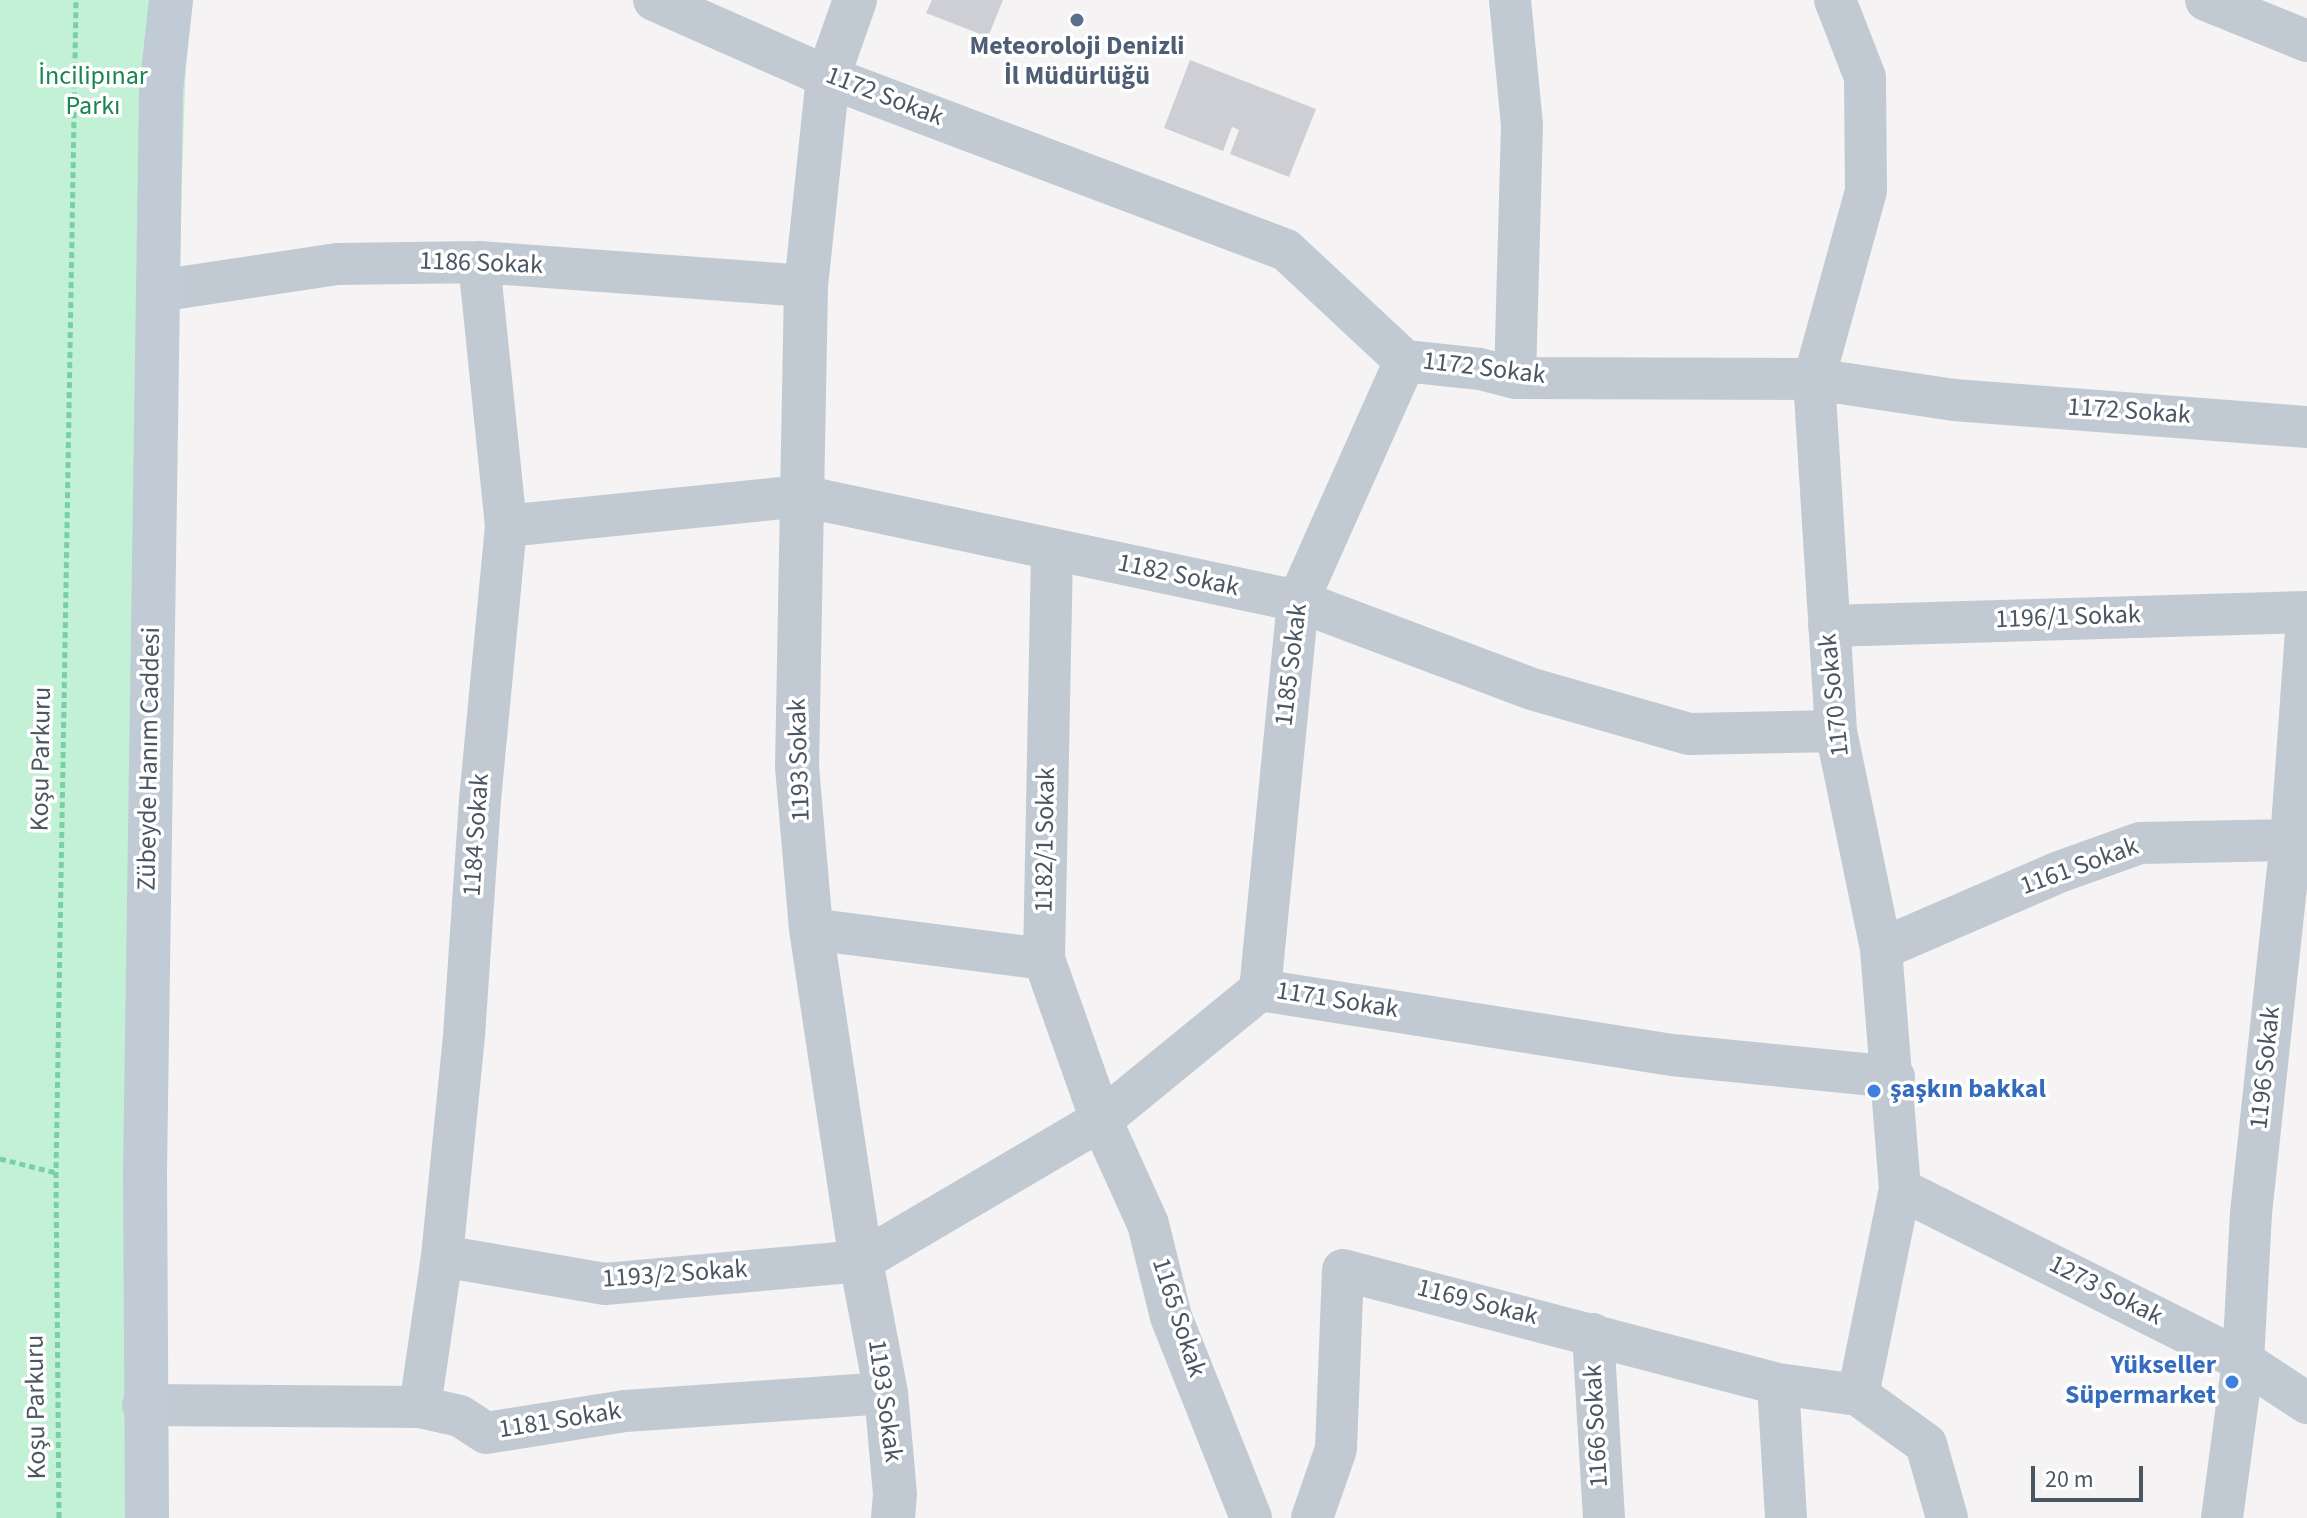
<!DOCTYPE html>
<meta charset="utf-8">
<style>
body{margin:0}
#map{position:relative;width:2307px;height:1518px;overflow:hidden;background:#f5f3f3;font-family:"Source Sans 3",sans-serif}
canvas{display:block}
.scale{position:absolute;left:2031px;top:1466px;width:112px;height:36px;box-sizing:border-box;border:4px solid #4a5661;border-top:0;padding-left:10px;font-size:24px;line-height:28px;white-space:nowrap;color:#4a5661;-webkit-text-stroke:6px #fff;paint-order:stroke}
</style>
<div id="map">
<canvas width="2307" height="1518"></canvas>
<div class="scale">20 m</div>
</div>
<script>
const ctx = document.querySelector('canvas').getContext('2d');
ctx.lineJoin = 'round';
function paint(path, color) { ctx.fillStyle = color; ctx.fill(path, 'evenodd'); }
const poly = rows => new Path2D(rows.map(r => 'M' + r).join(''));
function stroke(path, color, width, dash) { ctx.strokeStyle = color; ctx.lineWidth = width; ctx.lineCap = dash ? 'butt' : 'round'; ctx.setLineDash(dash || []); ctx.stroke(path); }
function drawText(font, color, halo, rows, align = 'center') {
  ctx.font = font + ' "Source Sans 3",sans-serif'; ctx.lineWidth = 7; ctx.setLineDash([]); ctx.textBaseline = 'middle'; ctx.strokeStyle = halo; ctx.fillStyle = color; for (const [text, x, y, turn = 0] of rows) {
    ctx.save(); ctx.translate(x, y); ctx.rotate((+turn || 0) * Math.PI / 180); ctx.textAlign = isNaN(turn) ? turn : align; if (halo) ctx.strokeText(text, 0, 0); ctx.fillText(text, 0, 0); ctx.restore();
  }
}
paint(poly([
 [0,0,188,0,136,1518,0,1518]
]), '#c3f1d5');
paint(poly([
 [932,0,1003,0,988,37,926,13],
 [1190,60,1316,109,1289,177,1230,154,1239,130,1232,127,1223,151,1164,128]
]), '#cdcfd5');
stroke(poly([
 [0,1159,56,1173],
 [59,1518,56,1173,76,0]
]), '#7ad0a6', 5, [6, 4]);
stroke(poly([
 [654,0,828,77,1286,250,1405,361,1480,369,1515,378,1814,379,1954,400,2307,427],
 [1510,0,1522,125,1515,378],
 [1835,0,1865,77,1866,191,1814,379,1836,731,1881,949,1900,1189,1858,1395],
 [2206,0,2307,41],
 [158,291,337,264,479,262,806,286],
 [506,526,802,496,1298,601,1532,689,1689,734,1836,731],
 [1052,551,1044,959,1101,1120,1148,1224,1171,1317,1251,1518],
 [1829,626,2307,612],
 [811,929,1044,959],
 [1881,949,2059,872,2140,843,2291,840],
 [1260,990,1298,601,1405,361],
 [1900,1189,2243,1361,2307,1403],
 [442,1256,605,1284,861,1261,1101,1120,1260,990,1672,1055,1894,1077],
 [1593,1334,1604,1518],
 [1778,1384,1786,1518],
 [143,1405,420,1407,460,1416,486,1433,625,1411,886,1393],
 [420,1407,442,1256,464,1036,480,800,506,526,479,262],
 [1312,1518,1336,1449,1343,1270,1778,1384,1858,1395,1926,1444,1947,1518],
 [2222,1518,2243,1361,2251,1213,2291,840,2307,618]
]), '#c1cad2', 42);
stroke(poly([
 [855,0,828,77,806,286,797,767,811,929,861,1261,886,1393,895,1494,893,1518]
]), '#c1cad2', 44);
stroke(poly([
 [147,1518,145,1172,158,291,161,91,171,0]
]), '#c1cbd6', 44);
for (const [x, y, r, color] of [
 [1077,20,8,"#5c6f8a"],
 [1874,1091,8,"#3f7fe0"],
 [2232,1382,8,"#3f7fe0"]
]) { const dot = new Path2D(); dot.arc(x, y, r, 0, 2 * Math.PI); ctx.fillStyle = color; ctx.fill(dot); stroke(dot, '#fff', 3); }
drawText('bold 26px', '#4e5e75', '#fff', [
 ["Meteoroloji Denizli",1077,48],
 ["İl Müdürlüğü",1077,78]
]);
drawText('26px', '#17864f', '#fff', [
 ["İncilipınar",93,78],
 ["Parkı",93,108]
]);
drawText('26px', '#4a5661', '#fff', [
 ["1172 Sokak",884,98,21],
 ["1186 Sokak",481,265,2],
 ["1172 Sokak",1484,370,7],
 ["1172 Sokak",2129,413,4],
 ["1182 Sokak",1178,577,12],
 ["1196/1 Sokak",2068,619,-2],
 ["1185 Sokak",1293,665,-83],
 ["1170 Sokak",1836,695,-96],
 ["Koşu Parkuru",43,759,-89],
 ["Zübeyde Hanım Caddesi",151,759,-89],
 ["1193 Sokak",801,760,-92],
 ["1184 Sokak",478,835,-86],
 ["1182/1 Sokak",1047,840,-89],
 ["1161 Sokak",2080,868,-20],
 ["1171 Sokak",1337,1002,9],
 ["1196 Sokak",2267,1068,-84],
 ["1193/2 Sokak",675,1276,-4],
 ["1273 Sokak",2105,1292,27],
 ["1169 Sokak",1477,1304,14],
 ["1165 Sokak",1177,1318,72],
 ["1193 Sokak",883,1401,82],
 ["Koşu Parkuru",38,1407,-91],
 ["1181 Sokak",560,1422,-9],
 ["1166 Sokak",1598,1426,-93]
]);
drawText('bold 26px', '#366cbe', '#fff', [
 ["şaşkın bakkal",1890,1091],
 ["Yükseller",2216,1367,"right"],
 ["Süpermarket",2216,1397,"right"]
], 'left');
</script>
